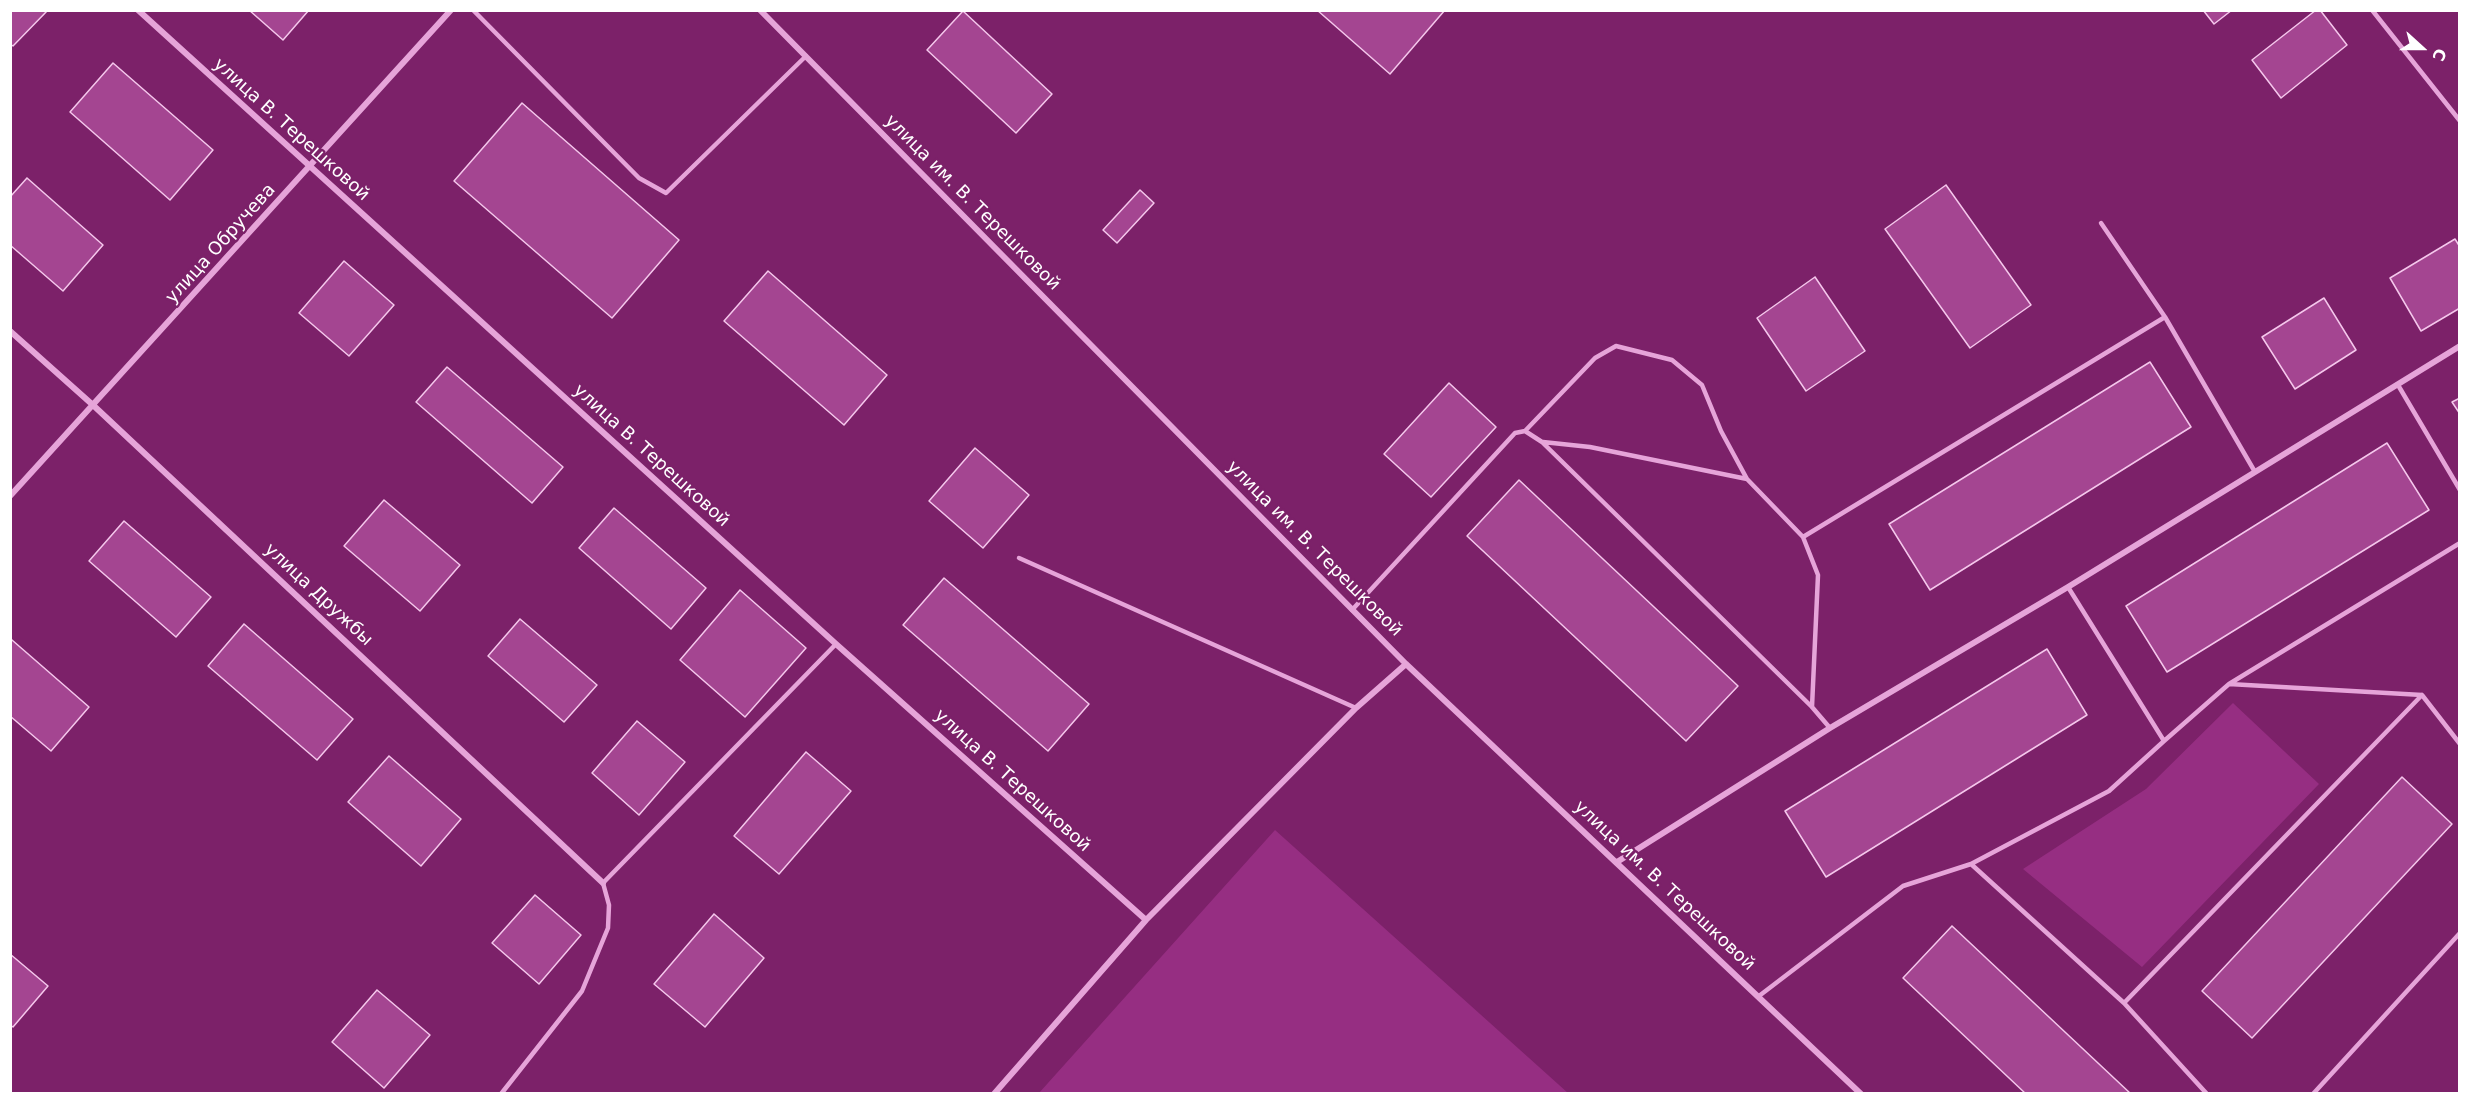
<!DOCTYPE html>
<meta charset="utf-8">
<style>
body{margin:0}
#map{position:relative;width:2470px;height:1104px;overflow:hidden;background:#7c2169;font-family:"DejaVu Sans",sans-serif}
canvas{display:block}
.frame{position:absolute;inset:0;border:12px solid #fff;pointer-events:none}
.north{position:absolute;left:2392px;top:18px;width:60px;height:60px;-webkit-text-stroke:4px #7c2169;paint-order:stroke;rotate:111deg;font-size:16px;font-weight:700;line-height:24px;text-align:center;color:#fff}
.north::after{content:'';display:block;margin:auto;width:21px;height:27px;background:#fff;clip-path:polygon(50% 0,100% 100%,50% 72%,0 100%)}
</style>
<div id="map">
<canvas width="2470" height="1104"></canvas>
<div class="frame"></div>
<div class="north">С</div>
</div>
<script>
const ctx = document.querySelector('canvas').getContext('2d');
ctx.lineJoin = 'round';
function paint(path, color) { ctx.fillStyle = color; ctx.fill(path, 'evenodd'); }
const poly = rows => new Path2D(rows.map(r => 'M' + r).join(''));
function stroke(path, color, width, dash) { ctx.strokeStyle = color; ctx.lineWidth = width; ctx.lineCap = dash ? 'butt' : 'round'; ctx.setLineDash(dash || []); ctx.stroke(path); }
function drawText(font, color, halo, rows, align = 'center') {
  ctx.font = font + ' "DejaVu Sans",sans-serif'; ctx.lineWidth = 4.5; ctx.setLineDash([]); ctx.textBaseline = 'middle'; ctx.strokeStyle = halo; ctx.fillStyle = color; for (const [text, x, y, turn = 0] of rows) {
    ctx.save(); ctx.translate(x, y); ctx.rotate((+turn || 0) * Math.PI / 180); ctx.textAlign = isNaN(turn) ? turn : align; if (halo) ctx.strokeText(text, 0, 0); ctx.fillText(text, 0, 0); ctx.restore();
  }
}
paint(poly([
 [2233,703,2319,784,2142,967,2023,869,2146,789],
 [1275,830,1568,1093,1039,1093]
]), '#962e82');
const building = poly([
 [10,10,48,10,13,46,10,44,10,10],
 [249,10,309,10,283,40,249,10],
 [1317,10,1445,10,1390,74,1317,10],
 [2203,10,2232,10,2214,24,2203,10],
 [2316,10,2320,10,2347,45,2281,98,2252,60,2316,10],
 [963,11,1052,94,1016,133,927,50,963,11],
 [113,63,213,150,170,200,70,112,113,63],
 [522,103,679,240,612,318,454,181,522,103],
 [27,178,103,245,63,291,10,245,10,197,27,178],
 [1946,185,2031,305,1970,348,1885,229,1946,185],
 [1140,190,1154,203,1117,243,1103,230,1140,190],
 [2455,239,2460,247,2460,308,2421,331,2390,278,2455,239],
 [344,261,394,305,349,356,299,313,344,261],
 [768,271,887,375,844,425,724,321,768,271],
 [1815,277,1865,351,1806,391,1757,318,1815,277],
 [2324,298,2356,350,2295,389,2262,337,2324,298],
 [2150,362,2191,427,1930,590,1889,524,2150,362],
 [447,367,563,467,532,503,416,402,447,367],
 [1449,383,1496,427,1431,497,1384,454,1449,383],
 [2460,398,2460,414,2452,402,2460,398],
 [2387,443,2429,510,2167,672,2126,606,2387,443],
 [975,448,1029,495,983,548,929,501,975,448],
 [1519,480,1738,686,1686,741,1467,536,1519,480],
 [384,500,460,565,420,611,344,546,384,500],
 [614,508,706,588,671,629,579,548,614,508],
 [124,521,211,597,176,637,89,561,124,521],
 [944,578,1089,704,1048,751,903,625,944,578],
 [740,590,806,648,745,717,680,660,740,590],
 [520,619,597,685,564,722,488,656,520,619],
 [244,624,353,719,317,760,208,666,244,624],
 [12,640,89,707,51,751,10,716,10,642,12,640],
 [2047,649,2087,715,1826,877,1785,811,2047,649],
 [637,721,685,762,639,815,592,773,637,721],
 [806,752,851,791,779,874,734,836,806,752],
 [389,756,461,819,421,866,348,802,389,756],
 [2402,777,2452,824,2252,1038,2202,991,2402,777],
 [535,895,581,935,539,984,492,943,535,895],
 [714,914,764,958,705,1027,654,984,714,914],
 [1952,926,2131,1094,2026,1094,1903,978,1952,926],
 [10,954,48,986,13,1027,10,1025,10,954],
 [377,990,430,1035,384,1088,332,1042,377,990]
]);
paint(building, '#a44591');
stroke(building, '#f5c7ec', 1.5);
stroke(poly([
 [473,10,639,178,666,193,806,56],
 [2372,10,2460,121],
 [2101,223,2165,317,2255,472],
 [2398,385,2460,490],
 [1525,431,1595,358,1616,346,1672,360,1702,385,1721,431,1747,479,1803,537],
 [1543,442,1590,447,1747,479],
 [1019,558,1356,708],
 [2068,587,2164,741,2109,791,1971,864,2124,1003,2422,695,2460,744],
 [1352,610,1515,433,1525,431,1542,442,1812,707,1830,728],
 [2229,684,2460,543],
 [1812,707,1818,575,1803,537,2165,317],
 [2164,741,2229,684,2422,695],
 [1759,996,1903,886,1971,864],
 [2124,1003,2207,1094],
 [501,1094,582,991,608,928,609,905,603,883,836,644],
 [2313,1094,2460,933]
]), '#e6a4d9', 4.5);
stroke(poly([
 [138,10,836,644,1146,920],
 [760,10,1406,664,1861,1094],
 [10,331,94,406,603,883],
 [10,496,451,10],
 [1617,862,1830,728,2068,587,2460,346],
 [994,1094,1146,920,1356,708,1406,664]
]), '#e6a4d9', 6);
drawText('18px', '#fff', '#7c2169', [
 ["улица В. Терешковой",291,130,42],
 ["улица им. В. Терешковой",972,203,45],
 ["улица Обручева",221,244,-48],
 ["улица В. Терешковой",651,456,42],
 ["улица им. В. Терешковой",1314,549,45],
 ["улица Дружбы",318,595,43],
 ["улица В. Терешковой",1012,781,42],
 ["улица им. В. Терешковой",1664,886,43]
]);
</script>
